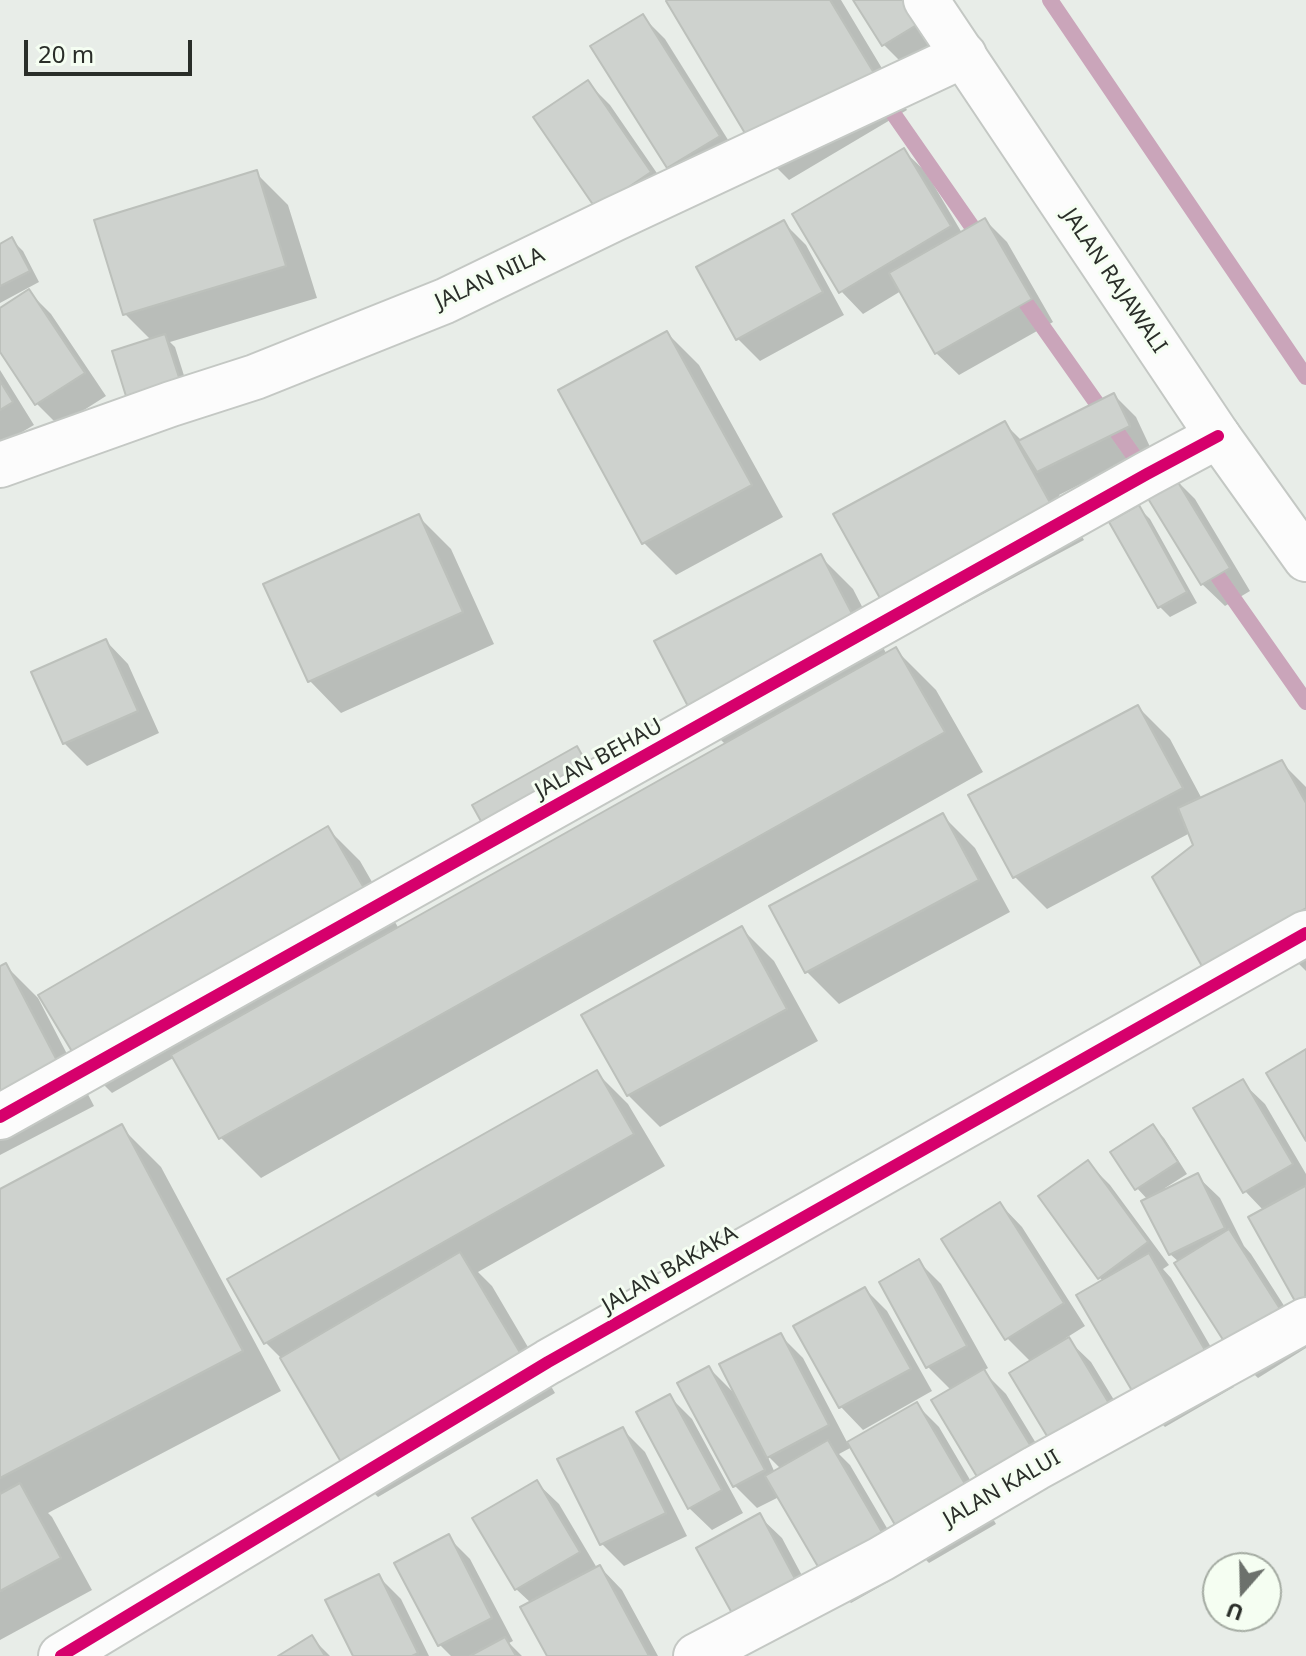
<!DOCTYPE html>
<style>
body{margin:0}
#map{position:relative;width:1306px;height:1656px;overflow:hidden;background:#e8ede8;font-family:"Noto Sans",sans-serif}
canvas{display:block}
.north{position:absolute;left:1202px;top:1552px;width:80px;height:80px;box-sizing:border-box;background:#f5fef2;border:2px solid #a4aba2;border-radius:50%;rotate:200deg;font-size:22px;font-weight:700;line-height:32px;text-align:center;color:#2a2e29}
.north::after{content:'';display:block;margin:auto;width:28px;height:36px;background:#6c716c;clip-path:polygon(50% 0,100% 100%,50% 72%,0 100%)}
.scale{position:absolute;left:24px;top:40px;width:168px;height:36px;box-sizing:border-box;border:4px solid #2a2e29;border-top:0;padding-left:10px;font-size:24px;line-height:28px;white-space:nowrap;color:#2a2e29;-webkit-text-stroke:6px #f5fef2;paint-order:stroke}
</style>
<div id="map">
<canvas width="1306" height="1656"></canvas>
<div class="north">U</div>
<div class="scale">20 m</div>
</div>
<script>
const ctx = document.querySelector('canvas').getContext('2d');
ctx.lineJoin = 'round';
function paint(path, color) { ctx.fillStyle = color; ctx.fill(path, 'evenodd'); }
const poly = rows => new Path2D(rows.map(r => 'M' + r).join(''));
function stroke(path, color, width, dash) { ctx.strokeStyle = color; ctx.lineWidth = width; ctx.lineCap = dash ? 'butt' : 'round'; ctx.setLineDash(dash || []); ctx.stroke(path); }
function drawText(font, color, halo, rows, align = 'center') {
  ctx.font = font + ' "Noto Sans",sans-serif'; ctx.lineWidth = 6; ctx.setLineDash([]); ctx.textBaseline = 'middle'; ctx.strokeStyle = halo; ctx.fillStyle = color; for (const [text, x, y, turn = 0] of rows) {
    ctx.save(); ctx.translate(x, y); ctx.rotate((+turn || 0) * Math.PI / 180); ctx.textAlign = isNaN(turn) ? turn : align; if (halo) ctx.strokeText(text, 0, 0); ctx.fillText(text, 0, 0); ctx.restore();
  }
}
paint(poly([
 [671,0,841,0,907,110,789,180,757,148],
 [855,0,917,0,944,44,906,67,884,45],
 [643,17,665,39,740,159,691,189,669,167],
 [588,83,610,105,672,195,620,230],
 [903,150,926,172,962,233,985,220,1007,242,1053,322,959,375,936,353,901,291,863,314,841,291],
 [256,173,288,205,317,298,170,342,175,347,193,404,151,340,125,314],
 [784,223,806,245,844,315,760,361,737,338],
 [12,240,23,251,39,282,0,303,0,246],
 [29,292,51,314,106,396,59,426,37,404,0,349,0,311],
 [667,333,699,365,783,517,676,575,644,543],
 [0,370,34,425,0,445],
 [1114,395,1136,417,1151,449,1059,495,1084,540,914,631,882,599,1005,424,1022,441],
 [1173,477,1195,499,1250,591,1225,606,1202,584],
 [1139,508,1150,519,1197,603,1170,617,1159,606],
 [419,517,451,549,494,644,341,713,309,680],
 [821,557,853,589,887,655,896,650,936,690,983,772,261,1178,221,1138,175,1057,112,1093,80,1061,328,829,360,861,399,929,726,745,694,713],
 [106,641,128,664,159,733,87,766,64,743],
 [1138,707,1170,739,1202,799,1282,763,1306,787,1306,971,1298,963,1236,999,1204,967,1196,846,1190,833,1047,909,1015,877,971,796],
 [943,816,975,848,1010,912,839,1004,807,972,772,907],
 [742,929,774,961,818,1041,660,1127,628,1095],
 [6,966,38,998,94,1106,0,1155,0,968],
 [596,1072,628,1104,665,1166,478,1272,492,1286,555,1393,378,1497,346,1465,283,1360,266,1343],
 [1242,1082,1265,1104,1306,1174,1306,1316,1264,1211,1245,1191],
 [121,1127,161,1167,281,1391,48,1513,52,1517,92,1590,0,1640,0,1191],
 [1153,1127,1164,1138,1187,1174,1165,1188,1167,1190,1197,1176,1220,1198,1244,1246,1251,1254,1306,1340,1306,1348,1258,1378,1235,1356,1179,1262,1170,1254,1148,1200,1137,1188],
 [1087,1162,1110,1185,1169,1265,1163,1269,1171,1278,1234,1387,1165,1427,1142,1404,1104,1282,1099,1277],
 [1000,1204,1022,1227,1085,1326,1066,1338,1091,1362,1131,1428,1031,1362,1007,1338],
 [919,1262,941,1284,988,1368,983,1371,1006,1394,1059,1481,1009,1511,987,1489,952,1391,928,1367],
 [865,1289,887,1311,932,1391,863,1430,841,1407,796,1327],
 [780,1335,803,1358,848,1444,917,1405,939,1427,996,1524,929,1563,906,1540,852,1447,839,1454,850,1465,911,1569,851,1603,828,1581,779,1497,757,1508,735,1486,709,1368,736,1395],
 [767,1455,781,1469,775,1473],
 [670,1397,692,1419,743,1513,712,1530,689,1508],
 [623,1430,645,1452,687,1536,624,1566,602,1544],
 [536,1482,559,1504,597,1568,600,1567,622,1590,658,1656,549,1656,531,1603,516,1589],
 [759,1516,782,1538,822,1613,762,1645],
 [448,1537,470,1559,513,1641,509,1643,522,1656,451,1656,439,1644],
 [378,1576,401,1599,429,1656,356,1656],
 [312,1638,330,1656,281,1656]
]), '#0003');
stroke(poly([
 [1050,0,1306,377],
 [881,96,982,241],
 [1014,286,1146,473],
 [1205,558,1306,702]
]), '#caa5ba', 16);
const building = poly([
 [667,0,830,0,877,78,755,150,666,1,667,0],
 [853,0,910,0,923,21,882,46,853,0],
 [643,14,720,136,667,168,590,46,643,14],
 [588,80,651,172,596,209,533,117,588,80],
 [904,148,951,226,839,293,792,214,904,148],
 [257,170,286,266,123,315,94,220,257,170],
 [985,218,1032,299,935,354,889,273,985,218],
 [784,220,823,292,736,340,696,267,784,220],
 [12,237,30,271,0,286,0,244,12,237],
 [29,289,85,373,35,405,0,352,0,308,29,289],
 [667,331,752,485,642,544,558,390,667,331],
 [165,334,184,393,130,409,112,351,165,334],
 [0,381,13,402,0,410,0,381],
 [1114,393,1130,426,1037,472,1018,441,1114,393],
 [1005,421,1053,508,881,600,833,514,1005,421],
 [1173,474,1230,568,1201,585,1144,492,1173,474],
 [1139,505,1187,592,1158,608,1109,522,1139,505],
 [419,514,463,612,308,682,263,584,419,514],
 [821,554,859,627,692,714,654,641,821,554],
 [106,639,138,711,63,744,31,672,106,639],
 [896,647,945,732,219,1139,171,1055,896,647],
 [1138,705,1183,788,1013,878,968,795,1138,705],
 [577,746,591,771,487,832,472,805,577,746],
 [1282,760,1306,803,1306,908,1203,968,1152,877,1193,845,1178,808,1282,760],
 [943,813,979,880,805,973,769,906,943,813],
 [328,826,368,895,79,1063,38,995,328,826],
 [742,926,787,1009,627,1096,581,1015,742,926],
 [6,963,64,1074,0,1107,0,966,6,963],
 [1306,1049,1306,1141,1266,1073,1306,1049],
 [597,1070,634,1134,264,1344,227,1279,597,1070],
 [1243,1079,1293,1164,1243,1193,1193,1108,1243,1079],
 [122,1124,243,1351,0,1478,0,1189,122,1124],
 [1153,1124,1178,1162,1135,1190,1110,1152,1153,1124],
 [1088,1160,1148,1242,1098,1279,1038,1196,1088,1160],
 [1198,1173,1225,1228,1169,1255,1141,1201,1198,1173],
 [1305,1186,1306,1187,1305,1319,1248,1217,1305,1186],
 [1000,1202,1064,1303,1005,1340,941,1239,1000,1202],
 [1229,1229,1289,1323,1234,1357,1174,1263,1229,1229],
 [460,1252,525,1361,344,1467,280,1358,460,1252],
 [1149,1253,1213,1364,1141,1406,1076,1295,1149,1253],
 [919,1259,967,1346,926,1368,879,1282,919,1259],
 [865,1287,911,1369,839,1408,793,1326,865,1287],
 [781,1333,829,1425,767,1458,719,1364,781,1333],
 [1069,1337,1110,1405,1050,1441,1009,1373,1069,1337],
 [709,1366,765,1470,733,1487,677,1383,709,1366],
 [984,1369,1038,1458,985,1490,931,1400,984,1369],
 [670,1394,722,1490,688,1509,636,1412,670,1394],
 [917,1402,975,1501,905,1542,847,1442,917,1402],
 [623,1427,666,1513,600,1545,557,1459,623,1427],
 [828,1440,890,1546,827,1582,765,1476,828,1440],
 [537,1480,580,1552,515,1590,472,1518,537,1480],
 [20,1483,61,1558,0,1591,0,1494,20,1483],
 [760,1513,801,1590,738,1624,696,1548,760,1513],
 [449,1534,492,1618,438,1646,394,1563,449,1534],
 [600,1565,649,1656,547,1656,520,1607,600,1565],
 [379,1574,418,1653,412,1656,353,1656,325,1600,379,1574],
 [312,1635,325,1656,278,1656,312,1635],
 [505,1637,516,1656,470,1656,505,1637]
]);
paint(building, '#ced2ce');
stroke(building, '#bcc0bb', 2);
const street = poly([
 [0,465,171,404,255,377,445,301,614,219,964,55],
 [0,1117,1147,474,1218,436],
 [61,1656,548,1362,1306,933],
 [696,1656,881,1559,1036,1468,1306,1320]
]);
const secondary = poly([
 [926,0,1218,436,1306,559]
]);
stroke(street, '#c4c8c4', 48);
stroke(secondary, '#c4c8c4', 48);
stroke(street, '#fcfcfc', 44);
stroke(secondary, '#fcfcfc', 44);
stroke(poly([
 [0,1117,1147,474,1218,436],
 [61,1656,548,1362,1306,933]
]), '#d6006c', 12);
drawText('22px', '#2a2e29', '#f5fef2', [
 ["JALAN NILA",490,279,-25],
 ["JALAN RAJAWALI",1114,281,56],
 ["JALAN BEHAU",599,759,-29],
 ["JALAN BAKAKA",670,1270,-30],
 ["JALAN KALUI",1002,1489,-30]
]);
</script>
